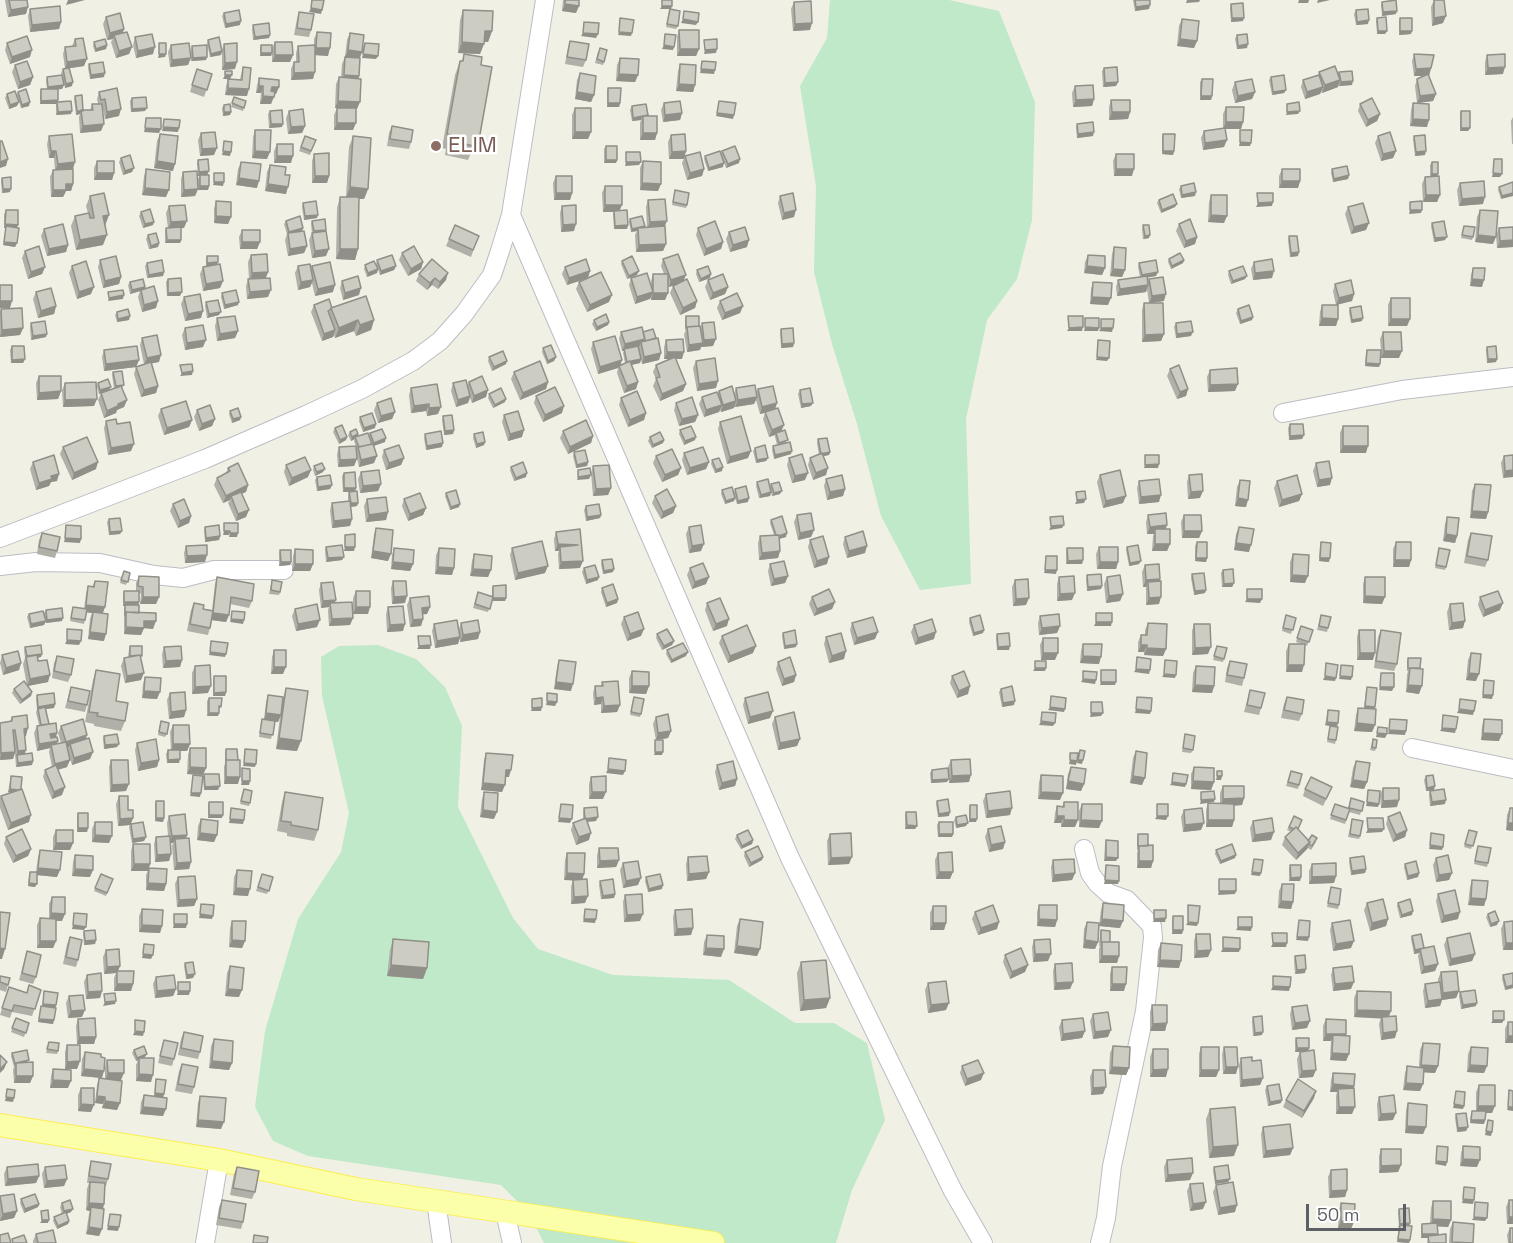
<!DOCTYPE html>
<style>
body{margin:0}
#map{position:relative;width:1513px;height:1243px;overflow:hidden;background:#f0f0e5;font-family:"Space Grotesk",sans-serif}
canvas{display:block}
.scale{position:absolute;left:1306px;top:1204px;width:100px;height:27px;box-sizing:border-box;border:3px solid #5c5f66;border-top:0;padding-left:8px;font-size:18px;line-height:21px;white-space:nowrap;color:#5c5f66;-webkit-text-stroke:4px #fff;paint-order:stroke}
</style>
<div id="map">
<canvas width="1513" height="1243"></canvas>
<div class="scale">50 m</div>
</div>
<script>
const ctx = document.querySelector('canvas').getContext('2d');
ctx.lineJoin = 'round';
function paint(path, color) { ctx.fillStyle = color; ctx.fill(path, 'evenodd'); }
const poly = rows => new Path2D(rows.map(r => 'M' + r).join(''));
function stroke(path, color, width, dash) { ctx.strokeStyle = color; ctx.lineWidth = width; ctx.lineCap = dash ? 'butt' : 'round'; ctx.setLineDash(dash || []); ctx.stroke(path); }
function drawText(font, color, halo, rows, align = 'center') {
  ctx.font = font + ' "Space Grotesk",sans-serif'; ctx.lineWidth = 5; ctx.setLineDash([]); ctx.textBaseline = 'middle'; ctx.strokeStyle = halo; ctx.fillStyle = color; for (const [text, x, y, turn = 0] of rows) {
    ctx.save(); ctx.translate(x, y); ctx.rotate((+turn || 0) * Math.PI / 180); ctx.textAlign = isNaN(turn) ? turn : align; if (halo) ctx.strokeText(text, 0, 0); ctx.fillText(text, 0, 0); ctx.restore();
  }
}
paint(poly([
 [830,0,949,0,999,11,1035,102,1032,220,1017,279,987,320,966,419,971,584,920,590,881,516,857,424,832,344,814,272,816,186,800,86,827,38],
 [378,645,416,659,445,687,462,726,458,807,513,918,538,949,613,975,729,980,795,1023,834,1023,867,1043,885,1120,852,1190,836,1243,544,1243,529,1213,501,1185,308,1156,273,1141,255,1107,265,1031,298,919,341,852,349,813,322,696,321,657,339,646]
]), '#bfe9c8');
const minor = poly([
 [511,215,790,858,953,1191,983,1243],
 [1283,413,1402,390,1513,377],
 [0,538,205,459,306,415,362,389,413,361,440,341,464,314,492,275,500,251,511,215,545,0],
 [0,566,36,562,100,563,154,575,183,578,214,570,284,570],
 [1412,748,1513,769],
 [1084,849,1090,873,1097,883,1108,893,1127,900,1152,926,1153,938,1145,1011,1112,1166,1106,1218,1100,1243],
 [436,1201,442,1243],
 [505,1212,512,1243],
 [205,1243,219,1160]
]);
const major = poly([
 [0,1125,219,1160,356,1189,713,1243]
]);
stroke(minor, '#bcbdc4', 20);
stroke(major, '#fbee52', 24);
stroke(minor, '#fff', 18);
stroke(major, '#fcffaa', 22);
paint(poly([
 [5,0,27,0,26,14,8,17],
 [563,0,579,0,576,13,562,11],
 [1133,0,1150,0,1149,9,1135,11],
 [1434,0,1443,23,1432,26,1431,7],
 [794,2,810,30,793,31,791,9],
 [1382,2,1396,14,1382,16,1381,5],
 [1231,4,1243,21,1231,22,1230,8],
 [30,9,61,22,59,29,30,32,28,16],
 [670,9,678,26,676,29,666,27],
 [463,10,492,31,488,42,484,42,480,54,458,53,460,20],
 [1356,10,1368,24,1356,25,1354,14],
 [299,12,311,30,309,37,294,35,297,19],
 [224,13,240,25,225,28,222,16],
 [106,17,124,29,123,33,132,47,129,54,116,58,111,42,113,39,107,40,103,24],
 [1377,18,1387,31,1385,34,1377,34,1376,21],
 [1400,18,1411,34,1399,35,1399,22],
 [1182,19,1197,41,1194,48,1177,46,1179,26],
 [253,25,270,35,269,38,253,40,252,29],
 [679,30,699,49,696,56,677,56,677,37],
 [317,32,328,56,315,55,313,79,291,80,291,69,294,62,296,62,296,53,298,46,314,45,314,39],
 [350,33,362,52,360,58,357,109,356,109,353,130,334,130,334,115,337,108,335,108,336,84,339,77,341,78,342,64,345,57,347,40],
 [1237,35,1247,48,1237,49,1235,39],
 [135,37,153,54,136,58,133,45],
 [75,39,84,66,70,68,72,86,65,88,63,79,64,85,62,89,58,89,58,102,71,114,56,115,56,104,40,104,40,92,41,89,47,89,46,81,47,77,62,75,61,73,63,69,65,69,63,54,65,47,72,46],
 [208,40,222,50,224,44,235,69,222,70,222,52,221,55,210,57,207,43],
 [570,41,586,60,583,67,565,64,568,48],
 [94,42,107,45,106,49,95,52,93,46],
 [275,42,293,55,290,62,272,62,272,54,271,56,260,56,260,48,261,45,272,48],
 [7,43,30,57,10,64,5,50],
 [171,45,188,65,170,67,168,52],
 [192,46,207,57,206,60,191,61,191,50],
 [598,52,604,62,603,65,595,63],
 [464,54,481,65,479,140,474,154,471,153,468,160,445,155,446,149,442,148,455,75,460,61,462,61],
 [1414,54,1431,68,1429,76,1436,94,1433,101,1419,103,1427,127,1410,126,1411,110,1413,103,1417,103,1415,86,1417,79,1424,76,1414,76,1412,61],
 [1487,55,1503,74,1485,75,1485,62],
 [620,58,638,75,635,82,616,81,617,65],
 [89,64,104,77,90,79,88,68],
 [680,64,695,85,693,92,676,91,678,71],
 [15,65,33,77,30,85,18,89,12,72],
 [243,67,247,96,225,95,226,86,228,79,240,80,241,75],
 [1104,68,1118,82,1116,86,1103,87,1102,71],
 [197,69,212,74,204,97,190,92],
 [1319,72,1338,75,1339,72,1352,85,1339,86,1339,83,1338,87,1322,93,1322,91,1320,94,1305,99,1301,87,1303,80,1318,75],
 [580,73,594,95,591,102,575,99,577,80],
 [1271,77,1286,90,1284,93,1272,95,1269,80],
 [259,78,279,87,276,94,274,94,271,104,260,104,261,93,256,93,257,85],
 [1202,79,1212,96,1211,100,1200,100,1200,82],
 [1235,82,1255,92,1252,99,1235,103,1232,90],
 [1075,86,1094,99,1092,106,1073,107,1072,93],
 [608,88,620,103,619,107,607,107,607,91],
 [18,92,29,106,21,108,17,95],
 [99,92,119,116,105,119,103,109,101,131,80,133,79,117,80,114,76,115,74,99,75,96,83,110,90,110,92,104,98,104,97,99],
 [7,94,17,106,9,109,5,98],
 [234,97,246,101,243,111,231,107,231,112,230,115,223,116,222,108,224,105,231,107],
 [132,98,145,111,131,112,130,101],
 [1111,100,1130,112,1128,119,1109,120,1109,107],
 [664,103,682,113,680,120,663,122,661,110],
 [1360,104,1380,114,1377,121,1366,127,1358,111],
 [632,106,648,116,657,133,655,140,640,140,640,123,641,120,632,121,630,110],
 [1226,107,1243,122,1241,129,1226,129,1224,147,1203,150,1201,138,1204,131,1223,128,1223,114],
 [575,108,591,132,588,139,572,139,572,115],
 [270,111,282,127,269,128,268,114],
 [289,111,305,126,302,133,288,134,286,118],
 [1461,111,1470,128,1468,131,1460,131,1460,114],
 [1513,117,1513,144,1512,144,1511,121],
 [1077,124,1093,136,1077,138,1076,128],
 [392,126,411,142,409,149,387,146,389,133],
 [255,130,267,159,252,158,253,137],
 [201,133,214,155,200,156,198,140],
 [160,134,173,171,154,168,157,141],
 [1163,134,1174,151,1173,155,1162,154,1162,138],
 [671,135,686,151,684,159,669,159,668,142],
 [49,136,73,169,64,170,73,184,71,191,66,191,63,197,51,197,50,177,53,170,55,170,54,158,49,158,47,144],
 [305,136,316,140,310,155,299,151],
 [353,136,368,189,364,199,359,199,358,249,355,260,336,259,337,208,340,197,346,197,349,147],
 [1378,136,1396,151,1393,158,1381,161,1375,143],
 [1414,136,1425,155,1415,156,1413,139],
 [277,144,291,163,274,163,274,151],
 [606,146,617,160,616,163,604,163,604,149],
 [722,151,739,163,726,168,722,157,723,167,708,171,704,159,705,156,721,154],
 [314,154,329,176,327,183,312,183,312,161],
 [1116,154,1132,176,1114,176,1113,161],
 [685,156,704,169,702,176,687,180,682,163],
 [121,158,132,172,123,175,119,162],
 [198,160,209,171,207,175,209,186,208,190,198,190,198,179,200,175,198,176,197,163],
 [97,161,114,173,112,180,94,180,94,168],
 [643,161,658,191,640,190,640,168],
 [241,162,257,188,236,185,238,169],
 [1432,162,1437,176,1440,195,1437,202,1423,202,1422,184,1425,177,1430,177,1430,165],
 [270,165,285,175,286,194,265,191,267,172],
 [146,169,166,197,142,195,144,176],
 [1282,169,1300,181,1298,188,1279,188,1279,176],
 [1332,169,1349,175,1348,179,1333,182,1331,173],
 [183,172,198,189,195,196,181,197,181,179],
 [556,176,572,193,570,200,554,200,553,183],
 [2,178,10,192,2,193,1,181],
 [1513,182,1501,199,1498,190,1499,187],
 [1460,183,1483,204,1459,206,1457,190],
 [605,186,628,225,627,229,614,229,613,214,614,212,603,212,602,193],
 [1181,186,1195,196,1181,198,1179,189],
 [675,190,687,205,686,208,672,205],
 [1211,195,1224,223,1208,222,1209,202],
 [90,196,105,225,103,245,76,250,71,226,75,216,88,213,86,206],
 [780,196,794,217,782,220,778,203],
 [648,200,665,227,666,244,663,251,636,252,635,235,637,231,631,232,629,222,630,219,644,227,647,227,646,207],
 [1159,200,1177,204,1175,207,1161,213,1157,203],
 [216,201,231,217,228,224,214,223,214,209],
 [303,203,317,218,304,220,302,207],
 [169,206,184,228,181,228,181,240,180,243,165,243,165,231,166,228,168,228,166,213],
 [562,206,574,231,561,232,560,213],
 [1348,207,1366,230,1351,234,1345,214],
 [6,210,18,225,17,228,17,243,15,247,3,245,6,228,4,228,4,214],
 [1480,210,1493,244,1475,242,1477,217],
 [141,212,153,225,143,228,139,216],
 [286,221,303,228,302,231,307,246,304,253,288,256,285,240,287,234,284,224],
 [312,221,326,230,326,256,312,258,309,240,312,233,311,224],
 [1432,223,1445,240,1434,242,1431,226],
 [1179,224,1197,237,1195,244,1184,248,1176,231],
 [1143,225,1149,238,1143,239,1142,229],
 [1464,226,1473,237,1472,240,1461,238],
 [1513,227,1513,247,1497,248,1496,235,1499,228],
 [698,228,723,242,721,249,704,256,696,235],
 [44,229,68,245,66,252,47,256,41,236],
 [242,230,260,242,257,249,240,249,239,237],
 [729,232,747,247,730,252,726,239],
 [148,235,159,243,158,247,149,249,146,239],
 [1289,236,1298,256,1290,257,1288,240],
 [449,239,476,243,471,257,446,246],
 [1114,247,1125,270,1122,277,1110,276,1112,254],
 [25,251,45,267,42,274,28,279,22,258],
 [402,253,423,262,421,269,408,276,399,260],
 [251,255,268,272,266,278,268,297,247,299,246,286,248,279,249,279,248,262],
 [1088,255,1105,268,1102,275,1084,273,1085,262],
 [207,256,223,281,220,288,203,291,200,274,203,267,206,266,206,260],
 [663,259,683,281,697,301,695,308,680,315,670,293,673,286,678,284,669,287,668,284,668,293,665,300,651,300,651,298,635,304,629,285,631,278,651,285,651,281,653,274,664,274,661,266],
 [1169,259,1184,260,1183,263,1171,269,1168,262],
 [100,260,121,277,119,284,103,288,98,267],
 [377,260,396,266,394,270,380,275,378,269,377,273,367,277,364,269,365,265,377,268,376,264],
 [622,261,637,275,627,279,621,264],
 [1254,262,1272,278,1253,280,1251,269],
 [147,263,164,272,163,276,147,278,145,266],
 [1139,263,1156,276,1147,277,1148,282,1149,279,1164,301,1152,303,1164,334,1161,341,1142,342,1142,310,1144,303,1149,303,1147,289,1146,292,1117,296,1116,287,1118,280,1140,277,1138,267],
 [72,266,91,294,77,299,69,273],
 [298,266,311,270,312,266,333,292,315,296,312,283,310,287,298,290,295,273],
 [565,267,588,278,609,302,587,312,576,289,579,282,588,278,567,285,562,274],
 [1473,268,1482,287,1470,286,1471,275],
 [697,270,710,278,699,282,696,274],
 [1229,271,1245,279,1231,284,1228,275],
 [419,274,446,280,438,289,432,285,427,290,416,281],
 [168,279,180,296,167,296,166,282],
 [708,280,728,287,725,294,710,300,705,287],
 [342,281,359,295,343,300,340,288],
 [130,282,144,289,156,308,142,312,138,297,140,291,130,294,128,285],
 [1093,282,1108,305,1090,304,1091,289],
 [1335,284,1354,294,1352,301,1336,305,1333,291],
 [36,292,56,306,54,314,38,318,33,299],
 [222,293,238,305,224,309,221,297],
 [184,297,201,318,185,321,181,304],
 [1391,298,1410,319,1407,326,1388,326,1388,305],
 [720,301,743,306,740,313,722,320,717,308],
 [206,302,219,315,207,318,205,306],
 [314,305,332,308,374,320,371,330,356,336,354,331,335,338,334,335,333,337,322,341,311,312],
 [1322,305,1338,319,1336,326,1319,326,1320,312],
 [1350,308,1362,321,1351,323,1349,312],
 [1,309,23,328,20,335,0,337,0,312],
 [1238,309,1253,317,1252,320,1240,324,1236,313],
 [117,312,129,320,117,322,115,315],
 [686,316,699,326,701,327,702,323,713,346,701,347,700,350,687,352,684,334,686,330,685,330,685,320],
 [217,318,238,331,235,338,217,341,215,326],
 [594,320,609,322,608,325,596,331,592,324],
 [31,323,46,337,31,340,30,327],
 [1176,323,1191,336,1176,338,1174,327],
 [185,328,203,347,185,350,182,335],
 [781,329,794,343,793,347,781,348,780,332],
 [621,332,643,332,661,353,659,360,642,364,641,360,640,363,632,365,638,382,636,389,624,393,617,373,618,368,598,374,591,349,593,342,621,365,625,363,623,353,624,351,622,351,619,339],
 [1383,332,1399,358,1381,358,1379,367,1365,366,1366,353,1367,350,1381,350,1380,339],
 [142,338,159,362,151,363,158,386,156,393,141,397,134,374,136,367,104,371,102,357,104,350,139,360,136,367,144,364,140,345],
 [666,340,682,359,676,359,686,384,683,391,660,401,653,386,656,379,653,372,656,365,669,359,664,359,664,347],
 [12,346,25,359,23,363,11,363,10,350],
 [1487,347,1497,359,1496,362,1487,363,1486,350],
 [543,348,556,357,554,361,547,364,542,352],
 [489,357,506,364,492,371,488,361],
 [696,361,716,388,697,391,693,368],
 [1170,369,1188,389,1186,396,1177,399,1167,376],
 [1210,370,1235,391,1208,392,1207,377],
 [113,372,124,385,122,389,127,400,124,407,117,410,116,413,104,418,98,400,101,393,106,392,99,394,97,387,94,406,63,407,62,390,65,383,97,386,98,383,109,390,114,389,112,375],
 [514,372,548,382,546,389,520,400,511,379],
 [39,376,61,391,58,399,37,400,36,383],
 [469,382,486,397,472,403,470,398,468,403,456,407,451,391,453,383,467,386],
 [411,388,438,414,427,416,426,411,411,413,409,395],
 [736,388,756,393,758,389,776,409,782,431,791,454,774,459,772,450,773,446,777,445,775,437,775,435,769,437,763,419,765,413,760,414,756,400,754,404,735,407,735,405,734,408,721,412,720,410,719,412,704,417,699,404,702,397,718,393,719,391,734,394],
 [800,390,811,406,801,408,798,394],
 [489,394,505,402,493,408,488,398],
 [536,396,562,413,543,422,534,403],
 [621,398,646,413,644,420,628,427,619,405],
 [377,403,395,412,392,419,378,423,374,410],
 [676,403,698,415,695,422,679,426,674,410],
 [161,409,192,420,189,427,164,435,158,416],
 [197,410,215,419,212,426,199,431,194,417],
 [230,411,241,417,240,420,232,423,229,414],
 [504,415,522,437,508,441,502,422],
 [443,416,454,430,453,434,444,435,442,420],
 [360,417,375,428,363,432,359,421],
 [106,421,117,424,131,451,108,455,104,428],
 [720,422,748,458,727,464,718,429],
 [1290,424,1304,435,1302,439,1289,440,1288,428],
 [1343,426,1366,453,1340,453,1340,433],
 [335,428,347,437,346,440,339,444,333,432],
 [680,430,695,440,684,445,679,434],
 [563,431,593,436,591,443,568,454,560,438],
 [350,432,358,434,358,437,369,436,370,433,385,442,374,446,374,463,359,467,357,458,354,466,338,467,337,454,339,447,356,453,357,450,354,441,355,439,351,441,348,435],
 [425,434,442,447,426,450,424,438],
 [474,434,485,442,484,445,476,448,473,438],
 [650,437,664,440,663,443,652,448,648,441],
 [818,439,830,452,829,455,824,456,826,475,813,480,808,465,810,458,819,455,817,443],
 [63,447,96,469,72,480,60,454],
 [755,448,768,458,766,461,756,463,753,451],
 [384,450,404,458,401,465,386,470,382,457],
 [574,452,588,462,587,466,576,468,573,456],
 [684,453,709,462,706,469,687,475,682,460],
 [1513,455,1503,478,1501,463,1504,456],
 [656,456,681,468,678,475,662,482,653,463],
 [789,458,805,480,792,483,787,465],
 [712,460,722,471,715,473,711,464],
 [33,462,57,481,51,482,49,486,36,490,30,469],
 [1316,463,1330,485,1317,487,1313,471],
 [286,465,308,477,289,486,284,472],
 [314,466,323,472,315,476,313,470],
 [593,466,611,488,608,495,593,496,591,473],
 [511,467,526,477,514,481,510,470],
 [228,468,248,485,246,492,242,493,246,517,236,521,228,503,230,500,223,503,214,485,217,478,226,473],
 [361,472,381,484,378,491,360,493,358,479],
 [344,473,356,488,355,491,358,503,357,506,351,507,352,519,350,526,332,528,330,510,332,503,348,501,348,495,349,492,353,492,343,492,342,476],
 [1100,475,1123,503,1103,508,1097,482],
 [1189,475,1200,498,1188,499,1187,482],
 [317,477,332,485,330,489,317,491,315,480],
 [826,479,845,489,843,496,827,500,824,486],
 [1240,480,1246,507,1235,506,1237,487],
 [1139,481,1159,502,1139,504,1137,488],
 [1277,481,1302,494,1299,501,1279,507,1274,488],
 [757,482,770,487,771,484,780,494,772,496,771,493,770,496,759,498,756,486],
 [1475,484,1488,512,1486,519,1470,518,1472,491],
 [735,489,748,502,737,504,735,498,734,501,725,504,721,494,722,490,734,493],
 [446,493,460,504,459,507,450,510,445,496],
 [655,496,676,506,673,513,661,519,652,503],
 [367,499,388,512,386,520,366,522,364,506],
 [404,499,426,508,423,515,408,521,402,506],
 [173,504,191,516,189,523,178,528,170,511],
 [586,506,601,515,600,518,586,521,584,510],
 [797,515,814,530,811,537,798,540,794,522],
 [1148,515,1166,529,1170,544,1167,551,1152,551,1153,536,1154,534,1147,534,1146,522],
 [1184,515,1202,531,1199,538,1182,538,1181,522],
 [1447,517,1457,536,1455,543,1443,541,1445,524],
 [109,519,122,531,120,534,109,535,107,522],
 [771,520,786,537,779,539,780,551,778,558,759,560,758,543,760,536,774,535,770,523],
 [205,527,220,536,219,540,205,542,204,530],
 [689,527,701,551,689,553,686,534],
 [1239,527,1249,552,1234,550,1236,534],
 [376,528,388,561,371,558,374,535],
 [556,532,580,568,559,569,558,554,559,551,555,551,554,539],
 [42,533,57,551,55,558,37,554,39,540],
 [1471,533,1488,560,1485,567,1464,563,1468,540],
 [845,537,865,553,847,558,843,544],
 [810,540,827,564,814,568,808,547],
 [1197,542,1207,558,1206,562,1195,561,1195,546],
 [1321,542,1329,562,1319,561,1320,546],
 [1396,542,1411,560,1409,567,1393,567,1393,549],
 [186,546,205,562,185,563,184,553],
 [326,547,344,557,342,560,326,562,325,550],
 [1099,547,1118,562,1116,569,1097,569,1096,554],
 [1127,547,1139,564,1129,566,1126,550],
 [394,548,413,564,410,571,391,569,392,555],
 [439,548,454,568,452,575,435,574,436,555],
 [512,548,545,573,515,580,510,555],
 [1067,548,1083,560,1082,564,1066,564,1066,552],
 [1439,548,1446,567,1445,570,1435,568],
 [295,549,313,564,310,571,292,571,293,556],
 [280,550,291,562,290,565,279,566,279,554],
 [474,554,491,570,488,577,470,576,472,561],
 [1293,554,1305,583,1290,582,1290,562],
 [602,560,613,572,603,574,601,564],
 [770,564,788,576,785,583,771,586,768,571],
 [1145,565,1160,579,1159,604,1146,605,1146,587,1143,587,1142,572],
 [584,568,598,580,586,584,582,572],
 [690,568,706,584,692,589,687,575],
 [1223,570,1234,583,1232,587,1222,587,1221,573],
 [124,571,130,573,126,585,120,583],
 [1192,574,1206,590,1205,593,1194,595,1191,578],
 [1087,575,1102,586,1101,589,1087,591,1086,579],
 [139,576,159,597,156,604,140,604,141,594,139,593,138,605,139,613,153,629,144,628,141,635,124,634,124,609,125,606,123,606,123,595,124,591,136,591,136,583],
 [217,577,252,601,249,608,230,604,229,615,226,622,212,620,208,635,187,631,191,610,194,603,203,609,212,610,215,584],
 [1059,577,1072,600,1057,601,1057,584],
 [1107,577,1123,594,1120,601,1106,603,1104,584],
 [1365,577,1382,604,1363,603,1363,584],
 [272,580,280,592,279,595,269,594],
 [1015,580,1026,605,1013,606,1012,587],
 [95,581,105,607,103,613,104,641,88,639,90,619,92,613,87,612,84,624,70,621,73,607,84,609,86,594,88,586,92,587],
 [393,581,405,603,392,604,391,588],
 [321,583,334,603,353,618,350,625,329,626,328,610,329,607,321,608,319,590],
 [493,586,506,598,505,601,492,600,488,612,473,608,478,592,492,596,492,589],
 [602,588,618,599,617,603,606,607,601,592],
 [356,591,368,614,353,614,353,598],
 [812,597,835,602,832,609,814,616,809,604],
 [1480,597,1500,610,1483,617,1478,605],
 [410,598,430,607,427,614,423,614,423,619,421,626,410,627,407,605],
 [707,603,727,626,713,631,705,610],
 [1450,604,1463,628,1449,630,1447,612],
 [388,607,403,631,387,632,386,614],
 [295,609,317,627,296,631,292,616],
 [46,610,62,621,46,623,45,622,44,625,30,628,27,617,29,614,44,613],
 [1286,615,1296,618,1291,634,1282,631],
 [1321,615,1328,628,1327,632,1317,630],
 [1040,616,1060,626,1057,633,1039,635,1038,623],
 [624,617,641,636,627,641,621,624],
 [970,618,984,630,983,633,973,636,969,622],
 [461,623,480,632,478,639,460,642,460,638,458,644,435,648,432,631,434,624,459,629],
 [852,623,875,639,854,645,850,630],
 [1148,623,1166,649,1163,656,1144,655,1144,652,1138,652,1138,642,1141,635,1145,635,1145,630],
 [1194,624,1208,654,1192,655,1192,631],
 [914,625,934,639,915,645,911,632],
 [1301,626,1313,630,1307,646,1305,645,1302,672,1286,672,1286,651,1289,644,1302,644,1296,642],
 [1359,630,1373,660,1357,660,1357,637],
 [1381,630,1397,664,1394,671,1374,668,1378,637],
 [783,633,796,647,784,649,782,636],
 [657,634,674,641,672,645,662,650,656,638],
 [997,634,1009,650,997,650,996,638],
 [722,636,753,653,728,663,719,643],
 [826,637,844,659,829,663,824,644],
 [1043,638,1055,660,1041,660,1040,645],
 [1083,644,1099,664,1080,663,1081,651],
 [130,646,141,659,141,680,125,683,121,666,124,658,128,658,129,649],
 [1217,646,1224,659,1223,662,1213,660],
 [25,647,42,654,41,657,38,658,48,682,28,686,32,692,31,696,20,704,12,693,14,689,27,686,23,664,25,658,24,650],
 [164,647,182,660,180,667,163,668,162,654],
 [274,650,283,674,271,674,272,657],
 [667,650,686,656,671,663,666,654],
 [1471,653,1476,681,1466,680,1468,660],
 [2,655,21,663,19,670,3,675,0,663],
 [57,656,71,675,68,682,52,678,54,663],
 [1408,658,1420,669,1419,694,1406,692,1407,675,1408,671,1407,671,1407,661],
 [559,660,571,691,554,689,557,667],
 [1230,661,1244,678,1242,686,1225,682,1227,668],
 [778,662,796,675,794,682,782,686,776,669],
 [195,666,208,693,192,694,192,673],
 [1196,666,1214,686,1212,693,1192,692,1193,673],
 [96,670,116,701,125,721,121,731,94,726,94,724,85,722,93,680],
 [632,671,649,686,646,694,629,693,629,678],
 [214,676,226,692,225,696,213,696,213,679],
 [952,676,968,694,957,698,950,683],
 [145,677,157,699,142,698,143,684],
 [602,682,620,705,617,712,601,713,601,704,594,705,593,693,595,686,601,686],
 [71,687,87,705,85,712,65,708],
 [1367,687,1375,725,1372,732,1354,731,1356,715,1358,708,1364,708,1366,691],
 [286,688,297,751,276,749,280,717,278,722,275,722,271,739,259,737,261,722,262,719,264,719,266,702,268,695,283,698],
 [1001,689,1014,705,1002,707,999,692],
 [1250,690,1261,708,1259,715,1244,712],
 [170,693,186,710,184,717,169,719,167,700],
 [37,695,55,704,54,708,46,709,49,724,57,733,56,737,58,741,57,744,61,743,58,733,61,726,86,739,93,752,90,759,72,765,68,752,67,767,58,770,62,795,52,799,43,777,45,770,52,767,49,752,50,748,37,751,34,733,37,726,39,725,36,712,37,710,36,699],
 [634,697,641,714,640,717,630,715],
 [1287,697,1302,714,1299,721,1281,718,1284,704],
 [209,698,220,710,219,710,218,716,207,716,207,701],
 [745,698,770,718,748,724,743,705],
 [1328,710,1337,727,1336,740,1335,744,1327,742,1330,726,1325,725],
 [12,717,26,736,24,736,25,754,33,761,32,765,16,767,15,753,13,759,0,760,0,723,10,721],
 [656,717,671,731,668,738,656,740,653,724],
 [775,717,800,739,797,746,778,750,772,724],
 [1484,719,1499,741,1481,740,1482,726],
 [160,724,167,734,165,737,158,735],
 [173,725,190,744,187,751,180,751,179,763,167,763,166,754,168,750,171,750,170,732],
 [1185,734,1193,750,1191,753,1182,752],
 [104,736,119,744,117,747,104,749,103,739],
 [1373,739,1376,748,1375,751,1370,750],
 [137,743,159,760,157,767,138,771,135,750],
 [190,748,206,768,203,775,187,774,188,755],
 [226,749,238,784,224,784,224,767,225,763,225,753],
 [1136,751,1142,785,1130,783,1133,758],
 [486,753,509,777,506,777,502,792,481,790,484,760],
 [111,760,126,791,110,792,109,767],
 [951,760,969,782,949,783,948,767],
 [1356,761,1367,782,1364,789,1350,787,1353,768],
 [717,765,737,779,735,786,719,790,715,772],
 [1071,767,1084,784,1081,791,1066,789,1068,774],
 [1194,767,1214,782,1211,790,1191,789,1191,774],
 [932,770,947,782,931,783,930,773],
 [1291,771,1299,785,1298,789,1286,786],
 [204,774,218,790,204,790,203,778],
 [1041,775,1060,800,1038,799,1039,782],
 [11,776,21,789,29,822,8,830,0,808,0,798,1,796,10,793,8,792],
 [1426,776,1434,790,1426,791,1424,780],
 [591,777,603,799,589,799,589,784],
 [1223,786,1244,798,1242,805,1234,806,1234,820,1232,827,1206,827,1206,810,1208,803,1220,803,1220,793],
 [1383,788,1397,807,1381,808,1380,795],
 [244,789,250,803,249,806,240,804],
 [1305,789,1329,794,1323,806,1303,796],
 [1430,791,1445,804,1430,806,1429,795],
 [285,792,318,830,314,841,287,836,287,833,277,831,282,802],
 [484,792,494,819,480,817,482,799],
 [986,794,1010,815,986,818,983,801],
 [119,796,133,818,131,824,146,837,144,841,132,843,129,827,130,825,118,826,116,804],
 [1351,798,1364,802,1360,815,1349,812,1345,824,1330,819,1335,804,1348,808],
 [156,801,164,818,163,822,155,821,155,805],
 [937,801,949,816,938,817,936,804],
 [209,802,222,818,208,818,208,806],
 [1064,802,1075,827,1061,827,1061,823,1054,823,1055,813,1057,806,1062,807],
 [1082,804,1099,828,1079,827,1079,811],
 [970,805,976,822,969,822,969,809],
 [584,808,596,821,587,822,589,840,576,845,571,830,573,823,583,819,583,812],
 [1510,808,1513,808,1513,831,1506,830,1507,815],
 [1184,810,1201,830,1183,832,1181,817],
 [906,812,917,826,915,829,905,829,905,815],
 [78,813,88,828,87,832,77,832,77,817],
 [169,816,187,835,186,838,191,862,189,869,174,870,172,846,173,843,170,843,171,854,169,861,155,862,154,844,156,837,168,836,167,823],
 [1294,816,1298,830,1308,841,1316,842,1311,850,1308,848,1296,860,1282,845,1285,837,1291,832,1287,830],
 [956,817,966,826,956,828,954,820],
 [1388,817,1407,830,1405,837,1393,842,1386,824],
 [201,819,217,835,214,842,197,840,198,826],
 [1352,819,1360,836,1359,839,1348,837],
 [1253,821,1271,840,1252,842,1250,828],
 [95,822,109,843,92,842,92,829],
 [939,822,953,834,952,837,938,837,937,825],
 [988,829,1005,842,1003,849,989,852,985,837],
 [56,830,73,843,70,850,53,850,53,837],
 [1469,830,1477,832,1471,849,1464,847],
 [830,834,849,864,828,865,827,841],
 [1138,834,1153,861,1151,868,1137,868,1137,853,1138,850,1137,850,1137,838],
 [737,835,753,840,752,844,741,849,735,839],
 [6,837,31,849,28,856,13,863,4,844],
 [1106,840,1116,861,1104,861,1105,844],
 [133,844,150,864,148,871,131,871,131,851],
 [1478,846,1488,863,1487,867,1474,864],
 [599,848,619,860,616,867,597,868,597,855],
 [40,850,57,877,37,875,35,887,28,886,29,875,30,872,36,872,38,857],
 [1216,850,1235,858,1220,864,1215,854],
 [745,852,763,857,762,860,749,867,744,856],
 [567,853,584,874,582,879,585,903,571,904,571,887,573,880,564,880,565,860],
 [938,853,950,879,936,879,935,860],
 [75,855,90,877,72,876,73,862],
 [688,857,709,872,706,879,687,881,686,864],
 [1350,858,1366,869,1365,873,1351,875,1349,862],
 [1436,858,1452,873,1449,880,1436,882,1433,865],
 [1053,860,1075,873,1072,880,1052,882,1051,867],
 [623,863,638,885,623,888,620,870],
 [1312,864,1336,876,1334,883,1309,884,1309,871],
 [1405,864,1419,873,1418,877,1407,880,1404,867],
 [1290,865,1301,877,1300,881,1289,881,1289,869],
 [149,868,166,884,164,891,146,890,146,875],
 [237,870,248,896,233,895,234,877],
 [101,874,113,879,106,896,94,891],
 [262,874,273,877,267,894,256,891],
 [178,877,197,899,194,906,177,907,175,884],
 [646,877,662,889,648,892,645,881],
 [1472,880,1486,899,1484,906,1468,905,1470,887],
 [600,881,615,894,614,898,601,899,599,885],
 [1282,884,1293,902,1291,909,1278,908,1279,891],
 [1331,887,1339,905,1338,909,1327,907],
 [1438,894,1458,919,1441,923,1436,901],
 [625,895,640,921,624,922,623,902],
 [52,897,62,921,56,921,56,941,53,948,37,948,37,925,40,918,49,918,49,904],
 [1103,903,1120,928,1099,926,1101,910],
 [1367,903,1388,919,1386,926,1370,931,1364,910],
 [1398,903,1412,915,1400,918,1397,906],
 [1039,905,1057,920,1055,927,1037,926,1037,912],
 [933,906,946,923,944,930,930,930,930,913],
 [142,909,162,926,160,933,139,932,139,916],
 [675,910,693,928,691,935,674,936,673,917],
 [975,912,997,929,978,935,972,919],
 [1488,914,1497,925,1490,927,1486,917],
 [1173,916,1183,930,1182,934,1172,934,1172,920],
 [740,919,760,949,757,956,734,953,737,926],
 [232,921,245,941,242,948,229,947,230,928],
 [1087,922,1098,942,1095,949,1083,948,1084,929],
 [1504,922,1513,950,1503,950,1501,929],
 [1332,923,1351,948,1333,951,1330,930],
 [1101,930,1119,956,1117,963,1099,963,1099,949,1100,946,1099,946,1100,934],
 [84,931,96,940,95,944,84,945,83,934],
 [1196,934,1211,950,1208,957,1194,958,1194,941],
 [707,935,721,957,703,955,704,942],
 [1412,936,1438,964,1435,971,1421,974,1418,956,1419,953,1414,954,1411,939],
 [70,937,78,960,76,967,63,964,67,944],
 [1447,938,1475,954,1472,961,1449,966,1444,945],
 [393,939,427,968,423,979,387,976,390,950],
 [1034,940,1048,961,1033,962,1032,947],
 [1161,943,1179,968,1157,967,1158,950],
 [106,950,120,966,118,971,133,984,131,991,114,991,114,978,116,973,104,974,103,957],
 [27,951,36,977,33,984,19,980],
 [1005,955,1025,972,1010,979,1003,962],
 [1295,956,1305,973,1295,974,1294,960],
 [801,962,830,998,826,1008,800,1011,797,973],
 [185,963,193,978,186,979,184,966],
 [1055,964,1073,982,1070,989,1054,990,1053,971],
 [230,966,239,997,225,996,227,973],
 [1112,967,1124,991,1110,991,1110,974],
 [1333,968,1351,989,1333,991,1331,975],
 [1441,972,1459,991,1456,998,1442,1000,1440,1006,1425,1008,1423,991,1425,984,1438,982,1438,979],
 [1513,973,1513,988,1505,990,1502,979,1503,975],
 [87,975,102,991,100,998,86,999,84,982],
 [0,976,10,978,6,992,0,990],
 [156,977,176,989,173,996,155,998,153,984],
 [928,983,946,1010,928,1013,925,990],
 [9,987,27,993,41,990,32,1016,12,1012,10,1018,0,1015],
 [44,991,56,1005,53,1024,38,1022,40,1010,41,1006,42,1006],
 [1357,991,1389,1016,1395,1038,1381,1040,1379,1024,1381,1018,1354,1017,1354,998],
 [1460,992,1476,1006,1461,1009,1459,996],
 [69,996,82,1017,68,1018,66,1003],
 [1152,1005,1167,1023,1165,1031,1150,1031,1150,1012],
 [1292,1007,1307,1028,1292,1030,1290,1014],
 [1093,1014,1108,1037,1093,1039,1090,1021],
 [1253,1017,1262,1035,1253,1036,1252,1021],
 [16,1018,29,1023,24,1037,11,1032],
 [78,1019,96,1037,94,1044,77,1044,76,1026],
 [1326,1019,1346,1034,1346,1036,1349,1054,1346,1061,1330,1060,1331,1041,1323,1041,1323,1026],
 [1062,1020,1085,1031,1082,1038,1061,1041,1059,1027],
 [1508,1022,1513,1022,1513,1043,1505,1043,1505,1029],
 [184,1032,200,1052,198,1059,178,1055,181,1039],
 [1296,1038,1313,1077,1299,1078,1297,1059,1300,1052,1295,1052,1295,1042],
 [214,1039,232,1063,229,1070,209,1068,211,1046],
 [164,1040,174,1059,172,1066,158,1063],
 [49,1042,58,1051,57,1054,46,1053],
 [1423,1043,1438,1066,1435,1073,1424,1072,1423,1084,1420,1091,1403,1090,1405,1073,1407,1066,1419,1067,1420,1050],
 [67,1045,80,1061,77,1069,65,1069,65,1052],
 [1113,1046,1129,1068,1126,1075,1109,1074,1110,1053],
 [1201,1047,1219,1070,1216,1077,1199,1077,1199,1054],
 [1224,1047,1236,1074,1223,1074,1222,1054],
 [1471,1047,1487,1066,1484,1073,1467,1072,1468,1054],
 [1153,1049,1166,1077,1150,1077,1150,1057],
 [134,1050,145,1057,143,1058,151,1082,136,1081,136,1065,138,1060,136,1061,132,1053],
 [85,1052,102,1078,81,1076,82,1059],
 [12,1053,29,1062,33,1076,30,1083,14,1083,13,1070,14,1067,11,1056],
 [1241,1058,1252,1061,1263,1078,1260,1085,1240,1087,1239,1065],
 [107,1060,121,1080,117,1080,120,1103,117,1110,102,1108,103,1104,95,1103,97,1085,99,1078,105,1079,105,1067],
 [182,1064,194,1087,192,1094,175,1091,179,1071],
 [962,1066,981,1080,965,1086,960,1073],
 [53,1069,68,1088,50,1088,51,1076],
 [1093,1070,1103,1094,1091,1095,1090,1077],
 [1333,1073,1354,1086,1352,1114,1336,1114,1336,1096,1337,1092,1330,1092,1331,1080],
 [156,1079,163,1097,163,1116,140,1114,141,1102,144,1095,154,1096],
 [1479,1085,1492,1113,1486,1113,1485,1120,1484,1124,1470,1123,1471,1114,1472,1111,1476,1111,1476,1092],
 [1267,1086,1281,1103,1268,1106,1265,1090],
 [81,1088,91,1112,78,1111,78,1095],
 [200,1096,221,1129,196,1127,198,1103],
 [1379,1097,1393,1120,1378,1121,1377,1104],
 [1314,1098,1302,1118,1283,1107,1286,1100],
 [1408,1103,1426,1127,1423,1134,1405,1133,1406,1110],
 [1210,1109,1234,1156,1209,1158,1206,1119],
 [1456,1114,1468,1127,1466,1131,1457,1132,1455,1118],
 [1263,1127,1293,1148,1290,1155,1263,1158,1261,1134],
 [1463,1146,1477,1167,1460,1166,1461,1153],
 [1381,1149,1401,1165,1398,1172,1379,1173,1379,1156],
 [1167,1160,1190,1180,1165,1182,1164,1167],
 [91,1161,108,1179,106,1186,105,1186,102,1229,99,1236,86,1234,89,1214,90,1211,86,1210,87,1189,89,1183,87,1183,89,1168],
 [7,1167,39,1176,36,1183,5,1186,4,1174],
 [45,1167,67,1179,64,1186,44,1188,42,1174],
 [237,1167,255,1192,252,1199,230,1195,234,1174],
 [1214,1167,1230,1179,1228,1182,1215,1184,1213,1171],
 [1331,1170,1347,1190,1345,1197,1329,1198,1328,1177],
 [1190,1184,1203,1209,1190,1211,1187,1191],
 [1216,1185,1235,1212,1218,1215,1213,1192],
 [0,1196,17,1211,14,1218,0,1221],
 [21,1199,39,1204,38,1207,24,1213,20,1203],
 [222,1200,243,1222,241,1229,216,1225,219,1207],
 [1509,1200,1513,1200,1513,1224,1507,1224,1506,1207],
 [1433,1201,1451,1220,1448,1227,1437,1226,1437,1235,1446,1243,1427,1243,1428,1238,1421,1238,1421,1227,1422,1224,1430,1224,1431,1208],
 [62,1203,71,1212,66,1214,69,1221,68,1224,57,1229,53,1221,54,1217,62,1214,60,1207],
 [1341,1203,1351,1229,1338,1228,1339,1210],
 [1399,1209,1410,1223,1409,1226,1410,1240,1409,1243,1397,1242,1399,1227,1398,1212],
 [1453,1222,1473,1243,1449,1243,1450,1229],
 [1510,1228,1513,1243,1508,1243,1507,1235],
 [36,1234,56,1243,33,1243,33,1241]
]), '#b0afa8');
paint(poly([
 [68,0,85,0,66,5],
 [1187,0,1200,0,1199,2,1186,3],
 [1299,0,1309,0,1308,3,1298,3],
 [1318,0,1330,0,1317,3],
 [565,4,579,6,576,13,562,11],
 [1150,5,1149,9,1135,11,1136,7],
 [662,6,672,6,671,9,660,9],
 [28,7,26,14,8,17,11,10],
 [311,8,322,10,321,14,309,12],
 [1397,11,1396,14,1382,16,1383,12],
 [1446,16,1443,23,1432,26,1434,18],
 [1232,18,1244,18,1243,21,1231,22],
 [683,19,698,22,696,25,681,23],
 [1369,20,1368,24,1356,25,1357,22],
 [241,21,240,25,225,28,226,24],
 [61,22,59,29,30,32,32,25],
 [812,23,810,30,793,31,795,24],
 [124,29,121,37,114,35,113,39,107,40,110,33],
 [485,31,492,31,488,42,481,41],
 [1378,31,1387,31,1385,34,1377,34],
 [1400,31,1412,31,1411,34,1399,35],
 [619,32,632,33,631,36,618,35],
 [583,33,598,34,596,38,581,36],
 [270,35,269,38,253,40,255,37],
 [1180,39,1197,41,1194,48,1177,46],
 [462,42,484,44,480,54,458,53],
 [1248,44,1247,48,1237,49,1238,46],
 [107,45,106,49,95,52,96,49],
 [664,45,674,47,673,50,662,49],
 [132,47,129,54,116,58,119,51],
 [155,47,153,54,136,58,138,51],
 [316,48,330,48,328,56,314,55],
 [680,49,699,49,696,56,677,56],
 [717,49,716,53,704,54,705,50],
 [32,50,30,57,10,64,12,57],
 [348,50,362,52,359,59,345,57],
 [222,51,221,55,210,57,211,54],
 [261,53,272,53,271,56,260,56],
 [159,54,166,54,165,57,158,58],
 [363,54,378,56,376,59,362,58],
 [275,55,293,55,290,62,272,62],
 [207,57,206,60,191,61,193,58],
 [191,58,188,65,170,67,172,60],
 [87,59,84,66,65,69,67,62],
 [237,62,235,69,222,70,225,63],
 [1505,67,1503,74,1485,75,1488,68],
 [1431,68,1429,76,1414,76,1416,69],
 [701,69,715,70,714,74,700,73],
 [315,72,313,79,291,80,294,73],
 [105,73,104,77,90,79,91,75],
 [619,74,638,75,635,82,616,81],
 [225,75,232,75,230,79,223,79],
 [344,75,359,76,356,83,341,82],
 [33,77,30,85,18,89,20,82],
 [1340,80,1338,87,1322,93,1325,85],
 [1353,81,1352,85,1339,86,1341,82],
 [73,82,72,86,65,88,66,84],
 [1118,82,1116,86,1103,87,1105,83],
 [679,84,695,85,693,92,676,91],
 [64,85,62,89,47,91,48,87],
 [259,86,263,86,261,93,256,93],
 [272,87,279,87,276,94,269,94],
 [1323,87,1320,94,1305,99,1307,92],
 [228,88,249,89,247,96,225,95],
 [1286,90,1284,93,1272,95,1273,92],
 [577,92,594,95,591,102,575,99],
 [1255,92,1252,99,1235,103,1238,96],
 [1436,94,1433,101,1417,103,1420,96],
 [263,96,274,97,271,104,260,104],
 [1201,96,1212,96,1211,100,1200,100],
 [1094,99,1092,106,1073,107,1076,100],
 [58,100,57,104,57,102,56,104,40,104,41,101],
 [338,101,360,102,357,109,335,108],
 [19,102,17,106,9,109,10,105],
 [30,102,29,106,21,108,22,105],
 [608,103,620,103,619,107,607,107],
 [147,108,145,111,131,112,132,109],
 [121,109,119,116,105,119,107,112],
 [72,111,71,114,56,115,58,112],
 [77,111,81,111,80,114,76,115],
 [1300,111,1298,114,1286,115,1287,112],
 [224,112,231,112,230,115,223,116],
 [1112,112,1130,112,1128,119,1109,120],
 [682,113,680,120,663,122,665,115],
 [717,113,734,115,733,119,716,116],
 [1380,114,1377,121,1366,127,1368,120],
 [642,116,641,120,632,121,633,118],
 [1413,119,1429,120,1427,127,1410,126],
 [1226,122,1243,122,1241,129,1223,129],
 [337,123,356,123,353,130,334,130],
 [104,124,101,131,80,133,83,126],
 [271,124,283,124,282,127,269,128],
 [305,126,302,133,288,134,291,127],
 [163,127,179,128,178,132,162,131],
 [145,128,161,129,159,133,144,132],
 [1461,128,1470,128,1468,131,1460,131],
 [575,132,591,132,588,139,572,139],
 [1094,132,1093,136,1077,138,1078,134],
 [643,133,657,133,655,140,640,140],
 [1227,140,1224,147,1203,150,1205,143],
 [1240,142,1251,143,1250,146,1239,146],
 [217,148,214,155,200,156,202,149],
 [51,151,56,151,54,158,49,158],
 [223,151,231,152,230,156,222,155],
 [255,151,270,152,267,159,252,158],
 [686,151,684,159,669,159,672,152],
 [1163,151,1174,151,1173,155,1162,154],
 [1396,151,1393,158,1381,161,1383,154],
 [1426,151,1425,155,1415,156,1416,152],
 [277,156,293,156,291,163,274,163],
 [8,159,6,166,0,168,0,162],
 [740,159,739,163,726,168,728,164],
 [606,160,617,160,616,163,604,163],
 [157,161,175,164,173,171,154,168],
 [75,162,73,169,55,171,58,164],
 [626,162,641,162,639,165,625,166],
 [724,163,723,167,708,171,709,168],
 [134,168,132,172,123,175,125,171],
 [704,169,702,176,687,180,690,173],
 [1116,169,1134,169,1132,176,1114,176],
 [209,171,207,175,198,176,199,172],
 [97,173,114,173,112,180,94,180],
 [1493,173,1502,174,1500,177,1492,177],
 [1432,174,1438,174,1437,177,1430,177],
 [1349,175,1348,179,1333,182,1334,179],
 [315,176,329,176,327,183,312,183],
 [239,178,259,181,257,188,236,185],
 [1282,181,1300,181,1298,188,1279,188],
 [214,182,224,182,223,186,213,185],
 [642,183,661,184,658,191,640,190],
 [66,184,73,184,71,191,66,191,63,197,51,197,53,190],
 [268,184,288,187,286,194,265,191],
 [200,186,209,186,208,190,198,190],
 [350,187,368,189,364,199,346,198],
 [145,188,169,190,166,197,142,195],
 [3,189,11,189,10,192,2,193],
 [198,189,195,196,181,197,184,190],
 [1196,192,1195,196,1181,198,1182,195],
 [556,193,572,193,570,200,554,200],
 [1513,193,1513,196,1501,199,1502,196],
 [1426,195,1440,195,1437,202,1423,202],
 [1485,197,1483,204,1459,206,1462,199],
 [1273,202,1272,206,1256,207,1258,203],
 [1177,204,1175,207,1161,213,1162,210],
 [605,205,622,205,619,212,603,212],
 [796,210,794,217,782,220,784,213],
 [1410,210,1422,210,1421,213,1409,214],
 [109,215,105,226,103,216],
 [318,215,317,218,304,220,305,216],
 [1211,215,1227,216,1224,223,1208,222],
 [216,216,231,217,228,224,214,223],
 [187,221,184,228,168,229,171,222],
 [667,221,664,228,647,229,650,222],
 [154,222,153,225,143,228,145,224],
 [1369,223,1366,230,1351,234,1354,227],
 [5,224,18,225,16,228,4,228],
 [576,224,574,231,561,232,563,225],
 [628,225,627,229,614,229,615,226],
 [645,226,643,230,638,228,637,231,631,232,632,229],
 [303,228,302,231,288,235,289,232],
 [107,235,103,245,76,250,80,240],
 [1150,235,1149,238,1143,239,1145,236],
 [1478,235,1496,237,1493,244,1475,242],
 [1197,237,1195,244,1184,248,1186,241],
 [1447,237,1445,240,1434,242,1435,238],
 [167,240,181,240,180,243,165,243],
 [749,240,747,247,730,252,733,245],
 [1513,240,1513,247,1497,248,1500,241],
 [4,242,17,243,15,247,3,245],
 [242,242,260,242,257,249,240,249],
 [723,242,721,249,704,256,706,249],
 [159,243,158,247,149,249,151,246],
 [666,244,663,251,636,252,639,245],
 [68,245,66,252,47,256,49,249],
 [307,246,304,253,288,256,290,249],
 [329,249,326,256,312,258,315,251],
 [340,249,358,249,355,260,336,259],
 [1299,252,1298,256,1290,257,1291,253],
 [1184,260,1183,263,1171,269,1172,266],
 [218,262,217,266,206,266,207,263],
 [423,262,421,269,408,276,411,269],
 [396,266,394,270,380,275,381,271],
 [1087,266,1105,268,1102,275,1084,273],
 [45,267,42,274,28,279,31,272],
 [378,269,377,273,367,277,368,273],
 [1113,269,1125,270,1122,277,1110,276],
 [590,271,588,278,567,285,569,278],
 [639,271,637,275,627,279,629,276],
 [1274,271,1272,278,1253,280,1255,273],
 [164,272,163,276,147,278,149,275],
 [268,272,265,279,250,280,252,273],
 [1158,272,1156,276,1140,279,1142,275],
 [448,273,446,280,438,289,440,282],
 [711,274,710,278,699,282,701,279],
 [686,275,683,282,669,287,671,280],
 [1247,276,1245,279,1231,284,1233,281],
 [121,277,119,284,103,288,105,281],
 [435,278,432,285,427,290,430,283],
 [1472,279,1484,280,1482,287,1470,286],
 [313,280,310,287,298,290,301,282],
 [223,281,220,288,203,291,206,284],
 [335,285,333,292,315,296,318,289],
 [1148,285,1146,292,1117,296,1120,289],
 [94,287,91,294,77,299,79,292],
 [145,287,144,290,130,294,132,290],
 [728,287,725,294,710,300,713,293],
 [361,288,359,295,343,300,345,293],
 [271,290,268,297,247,299,250,292],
 [182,292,180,296,167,296,168,293],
 [653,292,650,299,635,304,637,297],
 [653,293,668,293,665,300,651,300],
 [1166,294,1164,301,1149,303,1152,296],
 [1354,294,1352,301,1336,305,1339,298],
 [124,295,123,299,108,301,109,298],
 [612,295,609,302,587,312,590,305],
 [1092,297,1111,298,1108,305,1090,304],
 [0,301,12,301,10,308,0,308],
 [158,301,156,308,142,312,144,305],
 [697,301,695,308,680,315,683,308],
 [239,302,238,305,224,309,225,305],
 [56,306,54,314,38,318,41,311],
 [743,306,740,313,722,320,725,313],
 [203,311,201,318,185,321,188,314],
 [221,312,219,315,207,318,209,314],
 [130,316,129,320,117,322,118,319],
 [1253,317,1252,320,1240,324,1241,321],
 [1322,318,1338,319,1336,326,1319,326],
 [1363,318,1362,321,1351,323,1352,320],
 [1391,319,1410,319,1407,326,1388,326],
 [358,320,354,331,335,338,339,328],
 [374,320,371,330,356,336,360,325],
 [609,322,608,325,596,331,597,327],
 [1083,327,1082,331,1067,331,1069,328],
 [1085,327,1099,328,1098,331,1084,331],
 [23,328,20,335,0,337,2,330],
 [1101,328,1113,328,1112,332,1099,331],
 [335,330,333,337,322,341,324,334],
 [238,331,235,338,217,341,220,334],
 [1193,332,1191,336,1176,338,1177,334],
 [47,334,46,337,31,340,33,336],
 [1164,334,1161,341,1142,342,1145,335],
 [645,339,642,346,641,342,639,347,625,351,624,349,624,351,622,351,625,344],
 [716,339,713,346,701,347,700,350,687,352,689,345,703,343,704,340],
 [206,340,203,347,185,350,187,343],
 [794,343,793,347,781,348,782,344],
 [1384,351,1402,351,1399,358,1381,358],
 [667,352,684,352,682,359,664,359],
 [661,353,659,360,642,364,644,357],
 [161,355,159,362,144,365,147,358],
 [556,357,554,361,547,364,548,361],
 [1097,357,1109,358,1107,361,1096,360],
 [25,359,23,363,11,363,12,360],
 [641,359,640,363,626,366,627,362],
 [1488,359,1497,359,1496,362,1487,363],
 [139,360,136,367,104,371,106,364],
 [622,360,620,367,619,366,618,368,598,374,600,367],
 [507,361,506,364,492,371,494,367],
 [1366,363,1380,364,1379,367,1365,366],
 [193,371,192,375,180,376,182,373],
 [718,381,716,388,697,391,699,384],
 [548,382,546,389,520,400,523,393],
 [638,382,636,389,624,393,627,386],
 [686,384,683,391,660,401,662,394],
 [1238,384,1235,391,1208,392,1210,385],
 [158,386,156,393,141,397,144,390],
 [111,387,109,390,99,394,100,390],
 [1188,389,1186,396,1177,399,1180,392],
 [488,390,486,397,472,403,474,396],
 [61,391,58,399,37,400,39,393],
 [470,396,468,403,456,407,458,400],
 [757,397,754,404,735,407,738,400],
 [97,399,94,406,63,407,65,400],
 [506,399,505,402,493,408,495,405],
 [127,400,124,407,117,410,116,413,104,418,107,411,118,404],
 [736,401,734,408,721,412,723,405],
 [777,403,775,410,760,414,762,407],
 [813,403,811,406,801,408,802,404],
 [429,404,426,411,411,413,414,406],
 [722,405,719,412,704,417,706,410],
 [564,406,562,413,543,422,545,415],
 [441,407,438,414,427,416,429,408],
 [395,412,392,419,378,423,381,416],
 [646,413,644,420,628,427,630,420],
 [698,415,695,422,679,426,682,419],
 [241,417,240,420,232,423,233,419],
 [215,419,212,426,199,431,202,424],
 [192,420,189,427,164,435,167,428],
 [376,424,375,428,363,432,364,428],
 [784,425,781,432,776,433,775,435,769,437,772,430],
 [454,430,453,434,444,435,445,431],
 [524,430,522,437,508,441,510,434],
 [358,434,357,438,351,441,352,437],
 [1304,435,1302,439,1289,440,1290,436],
 [593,436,591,443,568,454,570,447],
 [347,437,346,440,339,444,340,440],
 [696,437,695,440,684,445,685,441],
 [386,438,385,442,373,446,374,443],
 [664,440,663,443,652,448,653,445],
 [485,442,484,445,476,448,477,444],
 [443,443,442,447,426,450,427,446],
 [134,444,131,451,108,455,111,448],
 [1343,446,1368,446,1366,453,1340,453],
 [751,451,748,458,727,464,730,457],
 [792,451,791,454,774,459,775,455],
 [830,452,829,455,819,457,821,454],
 [377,456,374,463,359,467,361,460],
 [404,458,401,465,386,470,389,463],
 [768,458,766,461,756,463,757,460],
 [357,459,354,466,338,467,340,460],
 [98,462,96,469,72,480,74,473],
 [588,462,587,466,576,468,577,465],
 [709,462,706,469,687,475,690,468],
 [1159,464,1158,468,1144,468,1145,465],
 [723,467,722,471,715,473,716,470],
 [681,468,678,475,662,482,665,475],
 [828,468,826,475,813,480,816,473],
 [325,469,323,472,315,476,317,472],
 [311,470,308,477,289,486,292,478],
 [1513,470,1513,477,1503,478,1505,471],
 [527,473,526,477,514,481,516,478],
 [808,473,805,480,792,483,795,476],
 [59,474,57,481,51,482,49,486,36,490,39,483,51,476],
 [591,475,589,479,577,480,578,477],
 [1332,478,1330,485,1317,487,1319,480],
 [381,484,378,491,360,493,363,486],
 [248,485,246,492,232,498,231,496,230,500,223,503,226,496],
 [332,485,330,489,317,491,318,487],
 [344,488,356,488,355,491,343,492],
 [611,488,608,495,593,496,596,489],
 [845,489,843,496,827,500,830,492],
 [782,491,780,494,772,496,774,493],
 [1203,491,1200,498,1188,499,1191,492],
 [771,492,770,496,759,498,761,495],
 [1302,494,1299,501,1279,507,1282,500],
 [1161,495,1159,502,1139,504,1141,497],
 [1126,496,1123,503,1103,508,1106,501],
 [735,498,734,501,725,504,726,501],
 [749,498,748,502,737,504,738,501],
 [1238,498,1248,500,1246,507,1235,506],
 [1086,499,1084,503,1075,504,1077,500],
 [350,503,358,503,357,506,349,507],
 [460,504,459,507,450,510,451,507],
 [676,506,673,513,661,519,663,512],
 [426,508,423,515,408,521,410,514],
 [249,510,246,517,236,521,238,514],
 [1472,511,1488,512,1486,519,1470,518],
 [388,512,386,520,366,522,369,515],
 [601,515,600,518,586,521,587,517],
 [191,516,189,523,178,528,180,521],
 [352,519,350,526,332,528,334,521],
 [1064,525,1062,528,1049,530,1051,526],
 [1167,525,1165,532,1155,529,1154,534,1147,534,1150,527],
 [814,530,811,537,798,540,800,533],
 [122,531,120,534,109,535,110,532],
 [224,531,230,531,229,535,223,535],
 [1184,531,1202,531,1199,538,1182,538],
 [230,533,238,533,237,537,229,537],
 [787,533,786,537,775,540,776,536],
 [1446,534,1457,536,1455,543,1443,541],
 [220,536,219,540,205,542,206,538],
 [65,538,81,539,80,543,64,542],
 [1236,543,1251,545,1249,552,1234,550],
 [558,544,578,545,560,547,559,551,555,551],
 [704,544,701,551,689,553,692,546],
 [1155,544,1170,544,1167,551,1152,551],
 [867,546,865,553,847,558,849,551],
 [345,547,355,547,354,551,344,551],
 [373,551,391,554,388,561,371,558],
 [780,551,778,558,759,560,762,553],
 [207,555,205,562,185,563,187,556],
 [344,557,342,560,326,562,328,558],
 [829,557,827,564,814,568,817,561],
 [1196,558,1207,558,1206,562,1195,561],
 [1320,558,1330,558,1329,562,1319,561],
 [1083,560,1082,564,1066,564,1068,561],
 [1395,560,1411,560,1409,567,1393,567],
 [583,561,580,568,559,569,561,562],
 [1141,561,1139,564,1129,566,1130,563],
 [281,562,291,562,290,565,279,566],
 [393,562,413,564,410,571,391,569],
 [1100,562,1118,562,1116,569,1097,569],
 [295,564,313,564,310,571,292,571],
 [548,566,545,573,515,580,518,573],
 [438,567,454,568,452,575,435,574],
 [473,569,491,570,488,577,470,576],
 [614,569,613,572,603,574,604,571],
 [1045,570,1057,570,1056,574,1044,573],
 [1292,575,1308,576,1305,583,1290,582],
 [788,576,785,583,771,586,774,579],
 [599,577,598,580,586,584,587,580],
 [709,577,706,584,692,589,695,582],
 [1160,579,1157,586,1148,582,1146,587,1143,587,1146,580],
 [1234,583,1232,587,1222,587,1224,584],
 [1102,586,1101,589,1087,591,1088,587],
 [1206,590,1205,593,1194,595,1195,591],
 [1075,593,1072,600,1057,601,1060,594],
 [1123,594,1120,601,1106,603,1109,596],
 [407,596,405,603,392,604,394,597],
 [1365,596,1385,597,1382,604,1363,603],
 [143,597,159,597,156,604,140,604],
 [1161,597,1159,604,1146,605,1149,598],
 [493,598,506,598,505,601,492,601],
 [1029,598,1026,605,1013,606,1016,599],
 [618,599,617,603,606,607,607,603],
 [1247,599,1262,599,1260,603,1245,602],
 [336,600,333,607,330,603,329,607,321,608,323,601],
 [124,602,139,602,138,606,123,606],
 [835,602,832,609,814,616,817,609],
 [1503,603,1500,610,1483,617,1485,610],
 [86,605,105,607,102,614,83,612],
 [356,607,370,607,368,614,353,614],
 [430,607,427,614,419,615,422,608],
 [213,613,229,615,226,622,211,620],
 [63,618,62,621,46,623,47,620],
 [353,618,350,625,329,626,332,619],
 [231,619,244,620,243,624,230,622],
 [423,619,421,626,410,627,413,620],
 [729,619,727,626,713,631,716,624],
 [320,620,317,627,296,631,298,624],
 [46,621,44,625,30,628,31,624],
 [144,621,156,621,153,629,144,628,141,635,124,634,126,627],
 [1465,621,1463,628,1449,630,1452,623],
 [1096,622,1112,622,1111,626,1094,626],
 [405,624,403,631,387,632,390,625],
 [1060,626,1057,633,1039,635,1042,628],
 [644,629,641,636,627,641,630,634],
 [984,630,983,633,973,636,974,633],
 [90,632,106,634,104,641,88,639],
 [480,632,478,639,460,642,463,635],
 [878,632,875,639,854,645,857,638],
 [936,632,934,639,915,645,918,638],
 [460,637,458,644,435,648,437,641],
 [67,640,81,641,79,645,65,644],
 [674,641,672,645,662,650,664,646],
 [797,644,796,647,784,649,785,646],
 [431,645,430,649,417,649,419,646],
 [1141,645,1147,645,1144,652,1138,652],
 [756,646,753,653,728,663,730,656],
 [1010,646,1009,650,997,650,998,647],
 [1211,647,1208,654,1192,655,1195,648],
 [1147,648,1166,649,1163,656,1144,655],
 [846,651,844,659,829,663,832,656],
 [210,652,226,654,225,657,209,655],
 [688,652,686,656,671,663,672,660],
 [1043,653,1058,653,1055,660,1041,660],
 [1360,653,1375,653,1373,660,1357,660],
 [42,654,41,657,26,659,27,656],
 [1083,656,1101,657,1099,664,1080,663],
 [182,660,180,667,163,668,166,661],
 [21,663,19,670,3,675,6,668],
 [1288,665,1304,665,1302,672,1286,672],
 [274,667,286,667,283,674,271,674],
 [1035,668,1046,668,1045,671,1033,671],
 [1136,669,1150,670,1149,674,1134,672],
 [144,673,141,680,125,683,127,676],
 [1469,673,1479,674,1476,681,1466,680],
 [1164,674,1176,675,1175,678,1162,677],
 [50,675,48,682,27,686,30,679],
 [796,675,794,682,782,686,784,679],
 [1325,676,1336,678,1335,681,1323,680],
 [1340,676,1352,677,1351,680,1339,679],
 [1083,679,1096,680,1095,684,1081,682],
 [556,682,573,684,571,691,554,689],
 [1101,682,1116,682,1115,685,1100,685],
 [1195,685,1214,686,1212,693,1192,692],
 [1408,685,1422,686,1419,694,1406,692],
 [211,686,208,693,192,694,195,687],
 [632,686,649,686,646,694,629,693],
 [970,686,968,694,957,698,959,691],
 [1380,687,1394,687,1392,691,1379,690],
 [144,691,160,692,157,699,142,698],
 [32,692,31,696,20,704,22,700],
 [226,692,225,696,213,696,214,693],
 [1483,695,1493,695,1492,699,1482,698],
 [603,697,601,704,594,705,596,698],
 [547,701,557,702,555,706,546,705],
 [1015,701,1014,705,1002,707,1003,703],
 [55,704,54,708,37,710,38,707],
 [620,705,617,712,601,713,604,706],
 [1365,706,1375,707,1374,710,1364,709],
 [542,707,541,711,531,711,532,708],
 [1050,707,1065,709,1064,712,1048,710],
 [1136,709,1151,711,1150,714,1135,713],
 [1459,709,1474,711,1473,715,1457,713],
 [186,710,184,717,169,719,171,712],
 [773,711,770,718,748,724,750,717],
 [209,713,219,713,218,716,207,716],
 [266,713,281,715,278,722,264,720],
 [1091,713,1103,713,1101,716,1090,717],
 [1041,721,1055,723,1053,726,1039,725],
 [1327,722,1338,723,1337,727,1325,725],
 [1357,723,1375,725,1372,732,1354,731],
 [28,728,26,736,21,736,24,729],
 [1442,728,1456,729,1455,733,1440,731],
 [1389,730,1406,731,1405,735,1388,734],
 [671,731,668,738,656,740,658,733],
 [57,733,55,740,47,741,50,734],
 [1377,733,1387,734,1385,738,1376,737],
 [1483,733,1502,734,1499,741,1481,740],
 [87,735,85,742,70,744,69,747,63,749,66,742],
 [279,738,301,741,297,751,276,749],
 [800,739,797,746,778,750,780,743],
 [58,741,55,748,51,745,50,748,37,751,39,744],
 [119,744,117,747,104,749,105,745],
 [173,744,190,744,187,751,171,751],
 [26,750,24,757,17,755,15,758,18,751],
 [15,752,13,759,0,760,1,753],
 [93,752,90,759,72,765,74,758],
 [655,752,663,752,662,755,654,755],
 [180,759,179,763,167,763,168,760],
 [70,760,67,767,53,771,55,764],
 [159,760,157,767,138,771,141,763],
 [1070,760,1077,761,1076,765,1069,764],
 [1078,760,1083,760,1082,764,1077,763],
 [33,761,32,765,16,767,18,763],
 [244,763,256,764,255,767,243,766],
 [190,767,206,768,203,775,187,774],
 [608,769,625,771,623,775,606,773],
 [506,770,511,770,509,777,504,777],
 [971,775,969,782,949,783,952,776],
 [1133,776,1145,778,1142,785,1130,783],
 [1217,776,1222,776,1221,780,1216,780],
 [226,777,240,777,238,784,224,784],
 [737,779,735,786,719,790,722,783],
 [949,779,947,782,931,783,932,780],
 [1353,780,1367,782,1364,789,1350,787],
 [242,781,250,781,249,785,241,785],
 [1068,781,1084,784,1081,791,1066,789],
 [1193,781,1214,782,1211,790,1191,789],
 [1172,782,1186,784,1185,787,1170,785],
 [483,783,505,785,502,792,481,790],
 [129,784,126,791,110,792,112,785],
 [220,786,218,790,204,790,205,787],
 [1435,786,1434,790,1426,791,1427,788],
 [65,787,62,795,52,799,54,792],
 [10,789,21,790,20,794,8,792],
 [592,792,606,792,603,799,589,799],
 [1041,792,1063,793,1060,800,1038,799],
 [191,793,201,793,200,797,190,796],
 [1244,798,1242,805,1220,806,1223,799],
 [1215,799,1214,802,1200,804,1201,800],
 [1399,800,1397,807,1381,808,1383,801],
 [1446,800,1445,804,1430,806,1432,802],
 [1367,802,1379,804,1378,807,1366,806],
 [1012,808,1010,815,986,818,988,811],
 [483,810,497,812,494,819,480,817],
 [950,812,949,816,938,817,939,814],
 [31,815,29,822,8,830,11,823],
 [209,815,223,815,222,818,208,818],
 [1057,816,1064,816,1061,823,1054,823],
 [1157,816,1168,816,1166,820,1155,819],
 [598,817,596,821,584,822,585,819],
 [133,818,130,825,118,826,120,819],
 [156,818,164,818,163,822,155,821],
 [559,818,572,819,570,823,558,822],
 [230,819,244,820,243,824,229,823],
 [970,819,977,819,976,822,969,822],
 [1064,820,1078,820,1075,827,1061,827],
 [1081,820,1102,821,1099,828,1079,827],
 [1208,820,1234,820,1232,827,1206,827],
 [968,823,966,826,956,828,957,825],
 [1204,823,1201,830,1183,832,1185,825],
 [1508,823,1513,823,1513,831,1506,830],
 [907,825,917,826,915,829,905,829],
 [78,828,88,828,87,832,77,832],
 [1368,829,1384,829,1382,832,1366,833],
 [1407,830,1405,837,1393,842,1396,835],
 [1274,832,1271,840,1252,842,1255,835],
 [200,833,217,835,214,842,197,840],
 [591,833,589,840,576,845,579,837],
 [939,834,953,834,952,837,938,837],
 [95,835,112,836,109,843,92,842],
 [187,835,185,842,175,839,173,843,169,843,172,836],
 [146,837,144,841,132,843,133,839],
 [753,840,752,844,741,849,742,846],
 [1005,842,1003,849,989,852,991,845],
 [1310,842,1307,849,1296,860,1298,853],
 [56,843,73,843,70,850,53,850],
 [1430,845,1443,847,1442,850,1429,849],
 [31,849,28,856,13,863,16,856],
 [171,854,169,861,155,862,157,855],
 [1236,855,1235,858,1220,864,1221,861],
 [763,857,762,860,749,867,751,863],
 [852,857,849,864,828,865,831,858],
 [1106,857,1118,858,1116,861,1104,861],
 [619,860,616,867,597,868,600,861],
 [1139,861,1153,861,1151,868,1137,868],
 [191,862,189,869,174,870,177,863],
 [134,864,150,864,148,871,131,871],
 [38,868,60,870,57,877,36,875],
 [75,869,93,870,90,877,72,876],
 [1366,869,1365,873,1351,875,1352,871],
 [709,872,706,879,687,881,689,874],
 [939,872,953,872,950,879,936,879],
 [1252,872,1261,873,1260,876,1251,875],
 [567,873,584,874,582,881,564,880],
 [1075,873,1072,880,1052,882,1054,875],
 [1419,873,1418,877,1407,880,1408,876],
 [1452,873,1449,880,1436,882,1439,875],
 [1336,876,1334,883,1309,884,1312,877],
 [1301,877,1300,881,1289,881,1291,878],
 [641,878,638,885,623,888,626,881],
 [1105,880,1119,881,1118,884,1104,884],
 [29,883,37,884,35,887,28,886],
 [148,883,166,884,164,891,146,890],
 [663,885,662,889,648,892,649,889],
 [236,888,250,889,248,896,233,895],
 [1219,891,1236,891,1235,894,1218,895],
 [615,894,614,898,601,899,603,896],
 [588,896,585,903,571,904,574,897],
 [1471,898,1486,899,1484,906,1468,905],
 [197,899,194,906,177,907,179,900],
 [1281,901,1293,902,1291,909,1278,908],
 [1413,911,1412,915,1400,918,1402,915],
 [1460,912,1458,919,1441,923,1444,916],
 [51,913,65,914,62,921,49,920],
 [200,914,213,916,212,919,199,918],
 [643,914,640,921,624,922,627,915],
 [1166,918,1165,922,1153,922,1154,919],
 [584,919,596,919,595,923,583,922],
 [1039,919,1057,920,1055,927,1037,926],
 [1102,919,1123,921,1120,928,1099,926],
 [1388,919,1386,926,1370,931,1372,923],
 [1499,921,1497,925,1490,927,1491,924],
 [999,922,997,929,978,935,981,928],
 [1188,922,1198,923,1197,926,1186,925],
 [933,923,946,923,944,930,930,930],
 [174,924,187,924,186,928,173,928],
 [73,925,86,927,84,930,72,929],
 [142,925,162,926,160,933,139,932],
 [1238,927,1252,927,1251,931,1236,930],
 [693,928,691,935,674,936,677,929],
 [1173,930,1183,930,1182,934,1172,934],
 [1297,937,1309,937,1308,941,1296,940],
 [96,940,95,944,84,945,85,941],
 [232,940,245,941,242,948,229,947],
 [1085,940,1098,942,1095,949,1083,948],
 [40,941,56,941,53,948,37,948],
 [1354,941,1351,948,1333,951,1336,944],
 [1273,943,1287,943,1286,947,1271,947],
 [1506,943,1513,943,1513,950,1503,950],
 [737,946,760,949,757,956,734,953],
 [0,948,5,949,2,959,0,959],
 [706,948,724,949,721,957,703,955],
 [1223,948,1240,949,1239,952,1221,952],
 [1211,950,1208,957,1194,958,1197,951],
 [1415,950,1420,950,1419,953,1414,954],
 [143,954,153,955,151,959,142,958],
 [1035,954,1051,954,1048,961,1033,962],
 [1475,954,1472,961,1449,966,1451,959],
 [1102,956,1119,956,1117,963,1099,963],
 [1160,960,1181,961,1179,968,1157,967],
 [1438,964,1435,971,1421,974,1424,967],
 [391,965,427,968,423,979,387,976],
 [1028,965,1025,972,1010,979,1012,972],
 [120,966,117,973,117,971,116,973,104,974,107,967],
 [1306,969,1305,973,1295,974,1297,970],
 [195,974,193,978,186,979,187,975],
 [1073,982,1070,989,1054,990,1056,983],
 [1354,982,1351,989,1333,991,1335,984],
 [117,984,133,984,131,991,114,991],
 [1112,984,1126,984,1124,991,1110,991],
 [1513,985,1513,988,1505,990,1506,987],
 [1273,986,1290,987,1289,991,1271,990],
 [176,989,173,996,155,998,157,991],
 [228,989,242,990,239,997,225,996],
 [102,991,100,998,86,999,88,992],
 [178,991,190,991,189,995,177,995],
 [1459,991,1456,998,1442,1000,1440,1006,1425,1008,1428,1001,1440,999,1443,993],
 [830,998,826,1008,800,1011,804,1000],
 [116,1001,115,1004,103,1006,105,1002],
 [949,1003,946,1010,928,1013,931,1005],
 [1477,1003,1476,1006,1461,1009,1463,1005],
 [43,1004,56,1005,55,1009,42,1007],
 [85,1010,82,1017,68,1018,71,1011],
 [1357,1010,1391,1011,1388,1019,1354,1017],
 [39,1019,54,1020,53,1024,38,1022],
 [1493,1020,1504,1020,1502,1023,1491,1023],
 [1310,1021,1307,1028,1292,1030,1295,1023],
 [1167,1023,1165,1031,1150,1031,1153,1024],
 [1111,1030,1108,1037,1093,1039,1095,1032],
 [135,1031,144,1032,143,1036,133,1035],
 [1085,1031,1082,1038,1061,1041,1063,1034],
 [1397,1031,1395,1038,1381,1040,1383,1033],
 [1263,1032,1262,1035,1253,1036,1255,1033],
 [1326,1034,1346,1034,1344,1041,1333,1035,1331,1041,1323,1041],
 [1508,1036,1513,1036,1513,1043,1505,1043],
 [79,1037,96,1037,94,1044,77,1044],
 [1297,1048,1309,1048,1308,1052,1295,1052],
 [1332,1053,1349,1054,1346,1061,1330,1060],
 [147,1054,145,1057,136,1061,137,1058],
 [80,1061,77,1069,65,1069,67,1062],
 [212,1061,232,1063,229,1070,209,1068],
 [7,1062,4,1069,0,1073,0,1069],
 [1421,1065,1438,1066,1435,1073,1418,1072],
 [1470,1065,1487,1066,1484,1073,1467,1072],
 [1112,1067,1129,1068,1126,1075,1109,1074],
 [1226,1067,1238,1067,1236,1074,1223,1074],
 [84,1069,104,1071,102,1078,81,1076],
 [1168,1069,1166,1077,1150,1077,1153,1070],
 [1201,1070,1219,1070,1216,1077,1199,1077],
 [1316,1070,1313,1077,1299,1078,1302,1071],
 [108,1073,124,1073,121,1080,105,1080],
 [984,1073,981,1080,965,1086,967,1079],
 [139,1074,153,1075,151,1082,136,1081],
 [16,1076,33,1076,30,1083,14,1083],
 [1263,1078,1260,1085,1240,1087,1242,1080],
 [53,1080,71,1081,68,1088,50,1088],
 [1406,1083,1423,1084,1420,1091,1403,1090],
 [1333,1084,1354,1086,1351,1093,1338,1089,1337,1092,1330,1092],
 [1106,1087,1103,1094,1091,1095,1093,1088],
 [1316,1091,1314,1098,1302,1118,1304,1111],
 [155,1093,164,1094,163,1098,154,1096],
 [97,1096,105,1097,103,1104,95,1103],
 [6,1097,14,1098,13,1102,5,1101],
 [1282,1100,1281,1103,1268,1106,1270,1102],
 [105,1101,120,1103,117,1110,102,1108],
 [81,1104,94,1105,91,1112,78,1111],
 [1454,1104,1464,1106,1463,1109,1453,1108],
 [1478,1106,1495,1106,1492,1113,1476,1113],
 [143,1107,166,1109,163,1116,140,1114],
 [1339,1107,1355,1107,1352,1114,1336,1114],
 [1508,1107,1513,1107,1513,1111,1507,1110],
 [1396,1113,1393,1120,1378,1121,1381,1114],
 [198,1120,224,1122,221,1129,196,1127],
 [1471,1120,1485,1120,1484,1124,1470,1123],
 [1407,1126,1426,1127,1423,1134,1405,1133],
 [1468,1127,1466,1131,1457,1132,1458,1128],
 [1486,1131,1492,1132,1491,1136,1485,1135],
 [1238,1145,1234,1156,1209,1158,1213,1147],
 [1293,1148,1290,1155,1263,1158,1266,1151],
 [1463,1159,1480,1160,1477,1167,1460,1166],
 [1436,1161,1447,1162,1446,1166,1435,1164],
 [1401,1165,1398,1172,1379,1173,1381,1166],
 [1193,1173,1190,1180,1165,1182,1168,1175],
 [39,1176,36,1183,5,1186,8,1179],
 [67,1179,64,1186,44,1188,47,1181],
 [1230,1179,1228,1182,1215,1184,1216,1181],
 [1347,1190,1345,1197,1329,1198,1331,1191],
 [1463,1199,1474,1200,1473,1204,1462,1203],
 [1206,1202,1203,1209,1190,1211,1193,1204],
 [89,1203,104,1204,102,1211,91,1207,90,1211,86,1210],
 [39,1204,38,1207,24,1213,25,1209],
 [1237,1205,1235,1212,1218,1215,1220,1208],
 [73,1209,71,1212,63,1215,64,1211],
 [17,1211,14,1218,0,1221,3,1214],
 [1474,1217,1487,1218,1485,1221,1472,1220],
 [1509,1217,1513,1217,1513,1224,1507,1224],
 [1433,1219,1451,1220,1448,1227,1430,1226],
 [42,1220,49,1220,48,1223,40,1223],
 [69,1221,68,1224,57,1229,58,1226],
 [1341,1221,1354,1222,1351,1229,1338,1228],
 [1410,1223,1409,1227,1398,1227,1400,1224],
 [108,1226,119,1227,118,1231,107,1230],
 [89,1227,102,1229,99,1236,86,1234],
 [1422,1234,1438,1234,1436,1238,1428,1236,1428,1238,1421,1238],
 [1398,1239,1410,1240,1409,1243,1397,1242]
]), '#908f88');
const building = poly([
 [9,0,27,0,28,7,11,10,9,0],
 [312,0,324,0,322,10,311,8,312,0],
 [565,0,579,0,579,6,565,4,565,0],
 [662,0,672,0,672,6,662,6,662,0],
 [1135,0,1150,0,1150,5,1136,7,1135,0],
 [1396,0,1397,11,1383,12,1382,2,1396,0],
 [1434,0,1444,0,1446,16,1434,18,1434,0],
 [811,1,812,23,795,24,794,2,811,1],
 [1243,3,1244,18,1232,18,1231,4,1243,3],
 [60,6,61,22,32,25,30,9,60,6],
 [670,9,680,11,678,26,667,24,670,9],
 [1368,9,1369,20,1357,22,1356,10,1368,9],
 [239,10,241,21,226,24,224,13,239,10],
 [463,10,493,11,492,31,485,31,484,44,462,42,463,10],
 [684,11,699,13,698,22,683,19,684,11],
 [299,12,314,14,311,30,297,28,299,12],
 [120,13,124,29,110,33,106,17,120,13],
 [1386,17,1387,31,1378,31,1377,18,1386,17],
 [620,18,634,20,632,33,619,32,620,18],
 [1400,18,1412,18,1412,31,1400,31,1400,18],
 [1182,19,1199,21,1197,41,1180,39,1182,19],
 [584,22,599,23,598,34,583,33,584,22],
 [269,23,270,35,255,37,253,25,269,23],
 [679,30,699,30,699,49,680,49,679,30],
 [127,32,132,47,119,51,114,35,127,32],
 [317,32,331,33,330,48,316,48,317,32],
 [350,33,364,35,362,52,348,50,350,33],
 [152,34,155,47,138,51,135,37,152,34],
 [665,34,676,35,674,47,664,45,665,34],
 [1247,34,1248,44,1238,46,1237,35,1247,34],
 [27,36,32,50,12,57,7,43,27,36],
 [219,37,222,51,211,54,208,40,219,37],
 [83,38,87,59,67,62,65,47,76,46,75,39,83,38],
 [105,39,107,45,96,49,94,42,105,39],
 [717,39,717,49,705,50,704,40,717,39],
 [570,41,589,44,586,60,567,57,570,41],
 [275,42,292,42,293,55,275,55,275,42],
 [159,43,166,43,166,54,159,54,159,43],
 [189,43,191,58,172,60,171,45,189,43],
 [237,43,237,62,225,63,224,44,237,43],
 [365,43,379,44,378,56,363,54,365,43],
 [207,45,207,57,193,58,192,46,207,45],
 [261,45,272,45,272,53,261,53,261,45],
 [315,45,315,72,294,73,294,62,299,62,298,46,315,45],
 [600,48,607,50,604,62,597,59,600,48],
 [464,54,482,57,481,65,492,67,479,140,475,139,474,146,450,141,451,135,447,134,460,61,463,61,464,54],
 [1414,54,1434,55,1431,68,1416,69,1414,54],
 [1505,54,1505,67,1488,68,1487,55,1505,54],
 [345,57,360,58,359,76,344,75,345,57],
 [620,58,639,59,638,75,619,74,620,58],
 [27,61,33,77,20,82,15,65,27,61],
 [702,61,716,62,715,70,701,69,702,61],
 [103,62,105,73,91,75,89,64,103,62],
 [680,64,696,65,695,85,679,84,680,64],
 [1335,66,1340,80,1325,85,1319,72,1335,66],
 [243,67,251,68,249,89,228,88,228,79,242,80,243,67],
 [1117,67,1118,82,1105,83,1104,68,1117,67],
 [69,68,73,82,66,84,63,69,69,68],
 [197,69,212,74,207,90,192,85,197,69],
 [225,71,232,71,232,75,225,75,225,71],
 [1352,71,1353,81,1341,82,1339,72,1352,71],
 [580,73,596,76,594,95,577,92,580,73],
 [1428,74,1436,94,1420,96,1417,79,1428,74],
 [62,75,64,85,48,87,47,77,62,75],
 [1284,75,1286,90,1273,92,1271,77,1284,75],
 [1319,75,1323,87,1307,92,1303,80,1319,75],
 [339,77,361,79,360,102,338,101,339,77],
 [259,78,279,80,279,87,272,87,271,91,275,92,274,97,263,96,263,86,259,86,259,78],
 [1202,79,1213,79,1212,96,1201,96,1202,79],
 [1252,79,1255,92,1238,96,1235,82,1252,79],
 [1093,85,1094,99,1076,100,1075,86,1093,85],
 [117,88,121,109,107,112,105,99,101,100,99,92,117,88],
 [608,88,621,88,620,103,608,103,608,88],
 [26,89,30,102,22,105,18,92,26,89],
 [41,89,58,89,58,100,41,101,41,89],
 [15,91,19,102,10,105,7,94,15,91],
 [82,95,83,111,77,111,75,96,82,95],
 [146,97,147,108,132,109,132,98,146,97],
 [234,97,246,101,244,108,232,103,234,97],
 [1372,98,1380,114,1368,120,1360,104,1372,98],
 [1111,100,1130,100,1130,112,1112,112,1111,100],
 [71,101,72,111,58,112,57,102,71,101],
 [680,101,682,113,665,115,664,103,680,101],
 [719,101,736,103,734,115,717,113,719,101],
 [1299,102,1300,111,1287,112,1287,104,1299,102],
 [1413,103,1429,104,1429,120,1413,119,1413,103],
 [92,104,102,104,104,124,83,126,81,110,93,110,92,104],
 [230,104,231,112,224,112,224,105,230,104],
 [646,104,648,115,633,118,632,106,646,104],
 [1226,107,1244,107,1243,122,1226,122,1226,107],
 [337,108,356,108,356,123,337,123,337,108],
 [575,108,591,108,591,132,575,132,575,108],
 [303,109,305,126,291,127,289,111,303,109],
 [282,110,283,124,271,124,270,111,282,110],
 [1461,111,1470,111,1470,128,1461,128,1461,111],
 [643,116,657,116,657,133,643,133,643,116],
 [146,118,161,118,161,129,145,128,146,118],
 [164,119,180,120,179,128,163,127,164,119],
 [1093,122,1094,132,1078,134,1077,124,1093,122],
 [392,126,413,130,411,142,390,139,392,126],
 [1225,128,1227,140,1205,143,1204,131,1225,128],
 [255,130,271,130,270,152,255,151,255,130],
 [1240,130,1252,130,1251,143,1240,142,1240,130],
 [215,132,217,148,202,149,201,133,215,132],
 [1390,132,1396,151,1383,154,1378,136,1390,132],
 [72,134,75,162,58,164,56,151,51,151,49,136,72,134],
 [160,134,178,136,175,164,157,161,160,134],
 [685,134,686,151,672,152,671,135,685,134],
 [1163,134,1175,134,1174,151,1163,151,1163,134],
 [1425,135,1426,151,1416,152,1414,136,1425,135],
 [305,136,316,140,311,151,301,147,305,136],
 [353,136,371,138,368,189,350,187,353,136],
 [0,141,2,141,8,159,0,162,0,141],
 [224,141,232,142,231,152,223,151,224,141],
 [277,144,293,144,293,156,277,156,277,144],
 [606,146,617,146,617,160,606,160,606,146],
 [735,146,740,159,728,164,722,151,735,146],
 [720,151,724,163,709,168,705,156,720,151],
 [626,152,640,152,641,162,626,162,626,152],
 [700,152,704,169,690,173,685,156,700,152],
 [329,153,329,176,315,176,314,154,329,153],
 [1116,154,1134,154,1134,169,1116,169,1116,154],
 [130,155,134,168,125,171,121,158,130,155],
 [208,159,209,171,199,172,198,160,208,159],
 [1494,159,1502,159,1502,174,1493,173,1494,159],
 [97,161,114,161,114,173,97,173,97,161],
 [643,161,661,162,661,184,642,183,643,161],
 [241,162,261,164,259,181,239,178,241,162],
 [1432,162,1438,162,1438,174,1432,174,1432,162],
 [270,165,286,167,285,175,290,175,288,187,268,184,270,165],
 [1347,166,1349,175,1334,179,1332,169,1347,166],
 [73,169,73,184,66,184,66,190,53,190,53,170,73,169],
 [146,169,170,172,169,190,145,188,146,169],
 [1282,169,1300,169,1300,181,1282,181,1282,169],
 [197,171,198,189,184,190,183,172,197,171],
 [214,173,224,173,224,182,214,182,214,173],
 [200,175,209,175,209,186,200,186,200,175],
 [556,176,572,176,572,193,556,193,556,176],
 [1439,176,1440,195,1426,195,1425,177,1439,176],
 [11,177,11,189,3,189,2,178,11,177],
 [1484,181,1485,197,1462,199,1460,183,1484,181],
 [1513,182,1513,193,1502,196,1499,187,1513,182],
 [1194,183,1196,192,1182,195,1181,186,1194,183],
 [605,186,622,186,622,205,605,205,605,186],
 [675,190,689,193,687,205,673,202,675,190],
 [104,193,109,215,103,216,107,235,80,240,75,216,89,213,90,218,94,218,90,196,104,193],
 [793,193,796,210,784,213,780,196,793,193],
 [1257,193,1273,193,1273,202,1258,203,1257,193],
 [1173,194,1177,204,1162,210,1159,200,1173,194],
 [1211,195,1227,195,1227,216,1211,215,1211,195],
 [340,197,359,197,358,249,340,249,340,197],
 [665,199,667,221,650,222,648,200,665,199],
 [216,201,231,202,231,217,216,216,216,201],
 [316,201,318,215,305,216,303,203,316,201],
 [1422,201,1422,210,1410,210,1410,202,1422,201],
 [1363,203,1369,223,1354,227,1348,207,1363,203],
 [185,205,187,221,171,222,169,206,185,205],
 [576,205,576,224,563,225,562,206,576,205],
 [150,209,154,222,145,224,141,212,150,209],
 [6,210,18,210,18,225,5,224,6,210],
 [627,210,628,225,615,226,614,211,627,210],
 [1480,210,1498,211,1496,237,1478,235,1480,210],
 [300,216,303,228,289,232,286,221,300,216],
 [642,216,645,226,632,229,630,219,642,216],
 [325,219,326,230,314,231,312,221,325,219],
 [1190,219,1197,237,1186,241,1179,224,1190,219],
 [715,221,723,242,706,249,698,228,715,221],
 [1444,221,1447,237,1435,238,1432,223,1444,221],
 [63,224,68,245,49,249,44,229,63,224],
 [455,225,479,236,473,250,449,239,455,225],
 [1143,225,1149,225,1150,235,1145,236,1143,225],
 [6,226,19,228,17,243,4,242,6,226],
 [665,226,666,244,639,245,638,228,665,226],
 [1464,226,1475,227,1473,237,1462,235,1464,226],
 [181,227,181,240,167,240,166,228,181,227],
 [745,227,749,240,733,245,729,232,745,227],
 [1513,227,1513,240,1500,241,1499,228,1513,227],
 [242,230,260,230,260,242,242,242,242,230],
 [304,231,307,246,290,249,288,233,304,231],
 [326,231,329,249,315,251,312,233,326,231],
 [156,233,159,243,151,246,148,235,156,233],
 [1289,236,1297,236,1299,252,1291,253,1289,236],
 [39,246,45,267,31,272,25,251,39,246],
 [414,246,423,262,411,269,402,253,414,246],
 [1114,247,1126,248,1125,270,1113,269,1114,247],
 [1180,253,1184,260,1172,266,1169,259,1180,253],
 [267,254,268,272,252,273,251,255,267,254],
 [678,254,686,275,671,280,663,259,678,254],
 [392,255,396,266,381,271,377,260,392,255],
 [1088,255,1105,256,1105,268,1087,266,1088,255],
 [116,256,121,277,105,281,100,260,116,256],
 [207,256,218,256,218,262,207,263,207,256],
 [632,256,639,271,629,276,622,261,632,256],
 [432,259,448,273,440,282,435,278,430,283,419,274,432,259],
 [586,259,590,271,569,278,565,267,586,259],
 [1272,259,1274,271,1255,273,1254,262,1272,259],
 [162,260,164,272,149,275,147,263,162,260],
 [1156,260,1158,272,1142,275,1139,263,1156,260],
 [86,261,94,287,79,292,72,266,86,261],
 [374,261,378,269,368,273,365,265,374,261],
 [330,262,335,285,318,289,312,266,330,262],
 [220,264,223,281,206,284,203,267,220,264],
 [310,264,313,280,301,282,298,266,310,264],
 [708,266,711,274,701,279,697,270,708,266],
 [1243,266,1247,276,1233,281,1229,271,1243,266],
 [1473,268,1485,268,1484,280,1472,279,1473,268],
 [601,272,612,295,590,305,579,282,601,272],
 [647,273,653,292,637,297,631,278,647,273],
 [653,274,668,274,668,293,653,293,653,274],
 [723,274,728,287,713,293,708,280,723,274],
 [358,276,361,288,345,293,342,281,358,276],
 [1147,276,1148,285,1120,289,1118,280,1147,276],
 [1163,277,1166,294,1152,296,1149,279,1163,277],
 [181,278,182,292,168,293,168,279,181,278],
 [270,278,271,290,250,292,248,279,270,278],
 [143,279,145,287,132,290,130,282,143,279],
 [687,279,697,301,683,308,673,286,687,279],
 [1351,280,1354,294,1339,298,1335,284,1351,280],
 [1093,282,1112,283,1111,298,1092,297,1093,282],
 [0,285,12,285,12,301,0,301,0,285],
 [154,286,158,301,144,305,141,290,154,286],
 [51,288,56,306,41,311,36,292,51,288],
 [123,290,124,295,109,298,108,292,123,290],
 [236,290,239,302,225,305,222,293,236,290],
 [737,293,743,306,725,313,720,301,737,293],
 [200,294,203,311,188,314,184,297,200,294],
 [366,296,374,320,360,325,358,320,339,328,331,308,366,296],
 [1391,298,1410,298,1410,319,1391,319,1391,298],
 [329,299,332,308,328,311,335,330,324,334,314,305,329,299],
 [218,300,221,312,209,314,206,302,218,300],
 [1144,303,1163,303,1164,334,1145,335,1144,303],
 [1249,305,1253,317,1241,321,1238,309,1249,305],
 [1322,305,1338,305,1338,319,1322,318,1322,305],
 [1361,306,1363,318,1352,320,1350,308,1361,306],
 [22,308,23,328,2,330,1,309,22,308],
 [128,309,130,316,118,319,117,312,128,309],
 [606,314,609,322,597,327,594,320,606,314],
 [235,316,238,331,220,334,217,318,235,316],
 [686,316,699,316,699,326,686,327,686,316],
 [1068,316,1083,316,1083,327,1069,328,1068,316],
 [1085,318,1099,318,1099,328,1085,327,1085,318],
 [1101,319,1114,319,1113,328,1101,328,1101,319],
 [45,321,47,334,33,336,31,323,45,321],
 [1191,321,1193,332,1177,334,1176,323,1191,321],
 [714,322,716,339,704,340,702,323,714,322],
 [203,325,206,340,187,343,185,328,203,325],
 [700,326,703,343,689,345,687,327,700,326],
 [642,327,645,339,625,344,621,332,642,327],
 [793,328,794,343,782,344,781,329,793,328],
 [653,329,656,338,645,341,643,332,653,329],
 [1383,332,1401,332,1402,351,1384,351,1383,332],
 [157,335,161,355,147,358,142,338,157,335],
 [615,336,622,360,600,367,593,342,615,336],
 [658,338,661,353,644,357,641,342,658,338],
 [683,339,684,352,667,352,666,340,683,339],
 [1098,340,1110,341,1109,358,1097,357,1098,340],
 [551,345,556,357,548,361,543,348,551,345],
 [12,346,24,346,25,359,12,360,12,346],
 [137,346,139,360,106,364,104,350,137,346],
 [638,346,641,359,627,362,624,349,638,346],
 [1496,346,1497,359,1488,359,1487,347,1496,346],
 [1367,350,1381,350,1380,364,1366,363,1367,350],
 [503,351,507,361,494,367,489,357,503,351],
 [675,357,686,384,662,394,656,378,660,377,656,365,675,357],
 [715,358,718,381,699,384,696,361,715,358],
 [540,361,548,382,523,393,514,372,540,361],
 [630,361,638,382,627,386,619,366,630,361],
 [151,362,158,386,144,390,136,367,151,362],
 [192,364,193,371,182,373,180,365,192,364],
 [1179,365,1188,389,1180,392,1170,369,1179,365],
 [1237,368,1238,384,1210,385,1210,370,1237,368],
 [122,371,124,385,116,386,113,372,122,371],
 [39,376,61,376,61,391,39,393,39,376],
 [482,376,488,390,474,396,469,382,482,376],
 [108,379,111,387,100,390,98,383,108,379],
 [466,380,470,396,458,400,453,383,466,380],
 [96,382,97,399,65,400,65,383,96,382],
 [437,384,441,407,429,408,429,404,414,406,411,388,437,384],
 [755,385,757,397,738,400,736,388,755,385],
 [121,386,127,400,118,404,118,406,107,411,101,393,121,386],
 [732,386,736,401,723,405,719,391,732,386],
 [773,386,777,403,762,407,758,389,773,386],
 [555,387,564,406,545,415,536,396,555,387],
 [501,388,506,399,495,405,489,394,501,388],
 [810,388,813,403,802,404,800,390,810,388],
 [637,391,646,413,630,420,621,398,637,391],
 [717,392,722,405,706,410,702,397,717,392],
 [692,397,698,415,682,419,676,403,692,397],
 [391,398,395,412,381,416,377,403,391,398],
 [186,401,192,420,167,428,161,409,186,401],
 [210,405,215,419,202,424,197,410,210,405],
 [238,408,241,417,233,419,230,411,238,408],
 [778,408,784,425,772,430,765,412,778,408],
 [518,411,524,430,510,434,504,415,518,411],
 [372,413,376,424,364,428,360,417,372,413],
 [452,415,454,430,445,431,443,416,452,415],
 [741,416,751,451,730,457,720,422,741,416],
 [116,419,117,424,130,422,134,444,111,448,106,421,116,419],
 [586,420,593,436,570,447,563,431,586,420],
 [1290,424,1303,424,1304,435,1290,436,1290,424],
 [342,425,347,437,340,440,335,428,342,425],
 [691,426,696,437,685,441,680,430,691,426],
 [1343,426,1368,426,1368,446,1343,446,1343,426],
 [356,429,358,434,352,437,350,432,356,429],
 [382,429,386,438,374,443,370,433,382,429],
 [785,430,788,440,779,443,776,433,785,430],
 [441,431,443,443,427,446,425,434,441,431],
 [483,432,485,442,477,444,474,434,483,432],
 [660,432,664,440,653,445,650,437,660,432],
 [368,433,372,444,359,447,355,437,368,433],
 [87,437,98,462,74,473,63,447,87,437],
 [827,438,830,452,821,454,818,439,827,438],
 [790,442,792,451,775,455,773,446,790,442],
 [373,444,377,456,361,460,358,447,373,444],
 [399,445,404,458,389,463,384,450,399,445],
 [765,445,768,458,757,460,755,448,765,445],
 [356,446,357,459,340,460,339,447,356,446],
 [703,447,709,462,690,468,684,453,703,447],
 [672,449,681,468,665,475,656,456,672,449],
 [585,450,588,462,577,465,574,452,585,450],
 [822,453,828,468,816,473,810,458,822,453],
 [802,454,808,473,795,476,789,458,802,454],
 [54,455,59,474,51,476,52,479,39,483,33,462,54,455],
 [1145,455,1159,455,1159,464,1145,465,1145,455],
 [1513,455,1513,470,1505,471,1504,456,1513,455],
 [305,457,311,470,292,478,286,465,305,457],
 [719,458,723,467,716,470,712,460,719,458],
 [1329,461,1332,478,1319,480,1316,463,1329,461],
 [523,462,527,473,516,478,511,467,523,462],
 [238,463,248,485,226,496,217,478,230,471,228,468,238,463],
 [322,463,325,469,317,472,314,466,322,463],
 [609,465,611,488,596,489,593,466,609,465],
 [590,468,591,475,578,477,578,470,590,468],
 [379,470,381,484,363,486,361,472,379,470],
 [1120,470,1126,496,1106,501,1100,475,1120,470],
 [355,472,356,488,344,488,344,473,355,472],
 [1202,474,1203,491,1191,492,1189,475,1202,474],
 [330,475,332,485,318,487,317,477,330,475],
 [842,475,845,489,830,492,826,479,842,475],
 [1297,475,1302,494,1282,500,1277,481,1297,475],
 [768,479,771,492,761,495,757,482,768,479],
 [1159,479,1161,495,1141,497,1139,481,1159,479],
 [1240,480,1250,481,1248,500,1238,498,1240,480],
 [779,482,782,491,774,493,771,484,779,482],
 [1475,484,1491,485,1488,512,1472,511,1475,484],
 [746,486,749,498,738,501,735,489,746,486],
 [732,487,735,498,726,501,722,490,732,487],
 [667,489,676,506,663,512,655,496,667,489],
 [456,490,460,504,451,507,446,493,456,490],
 [357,491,358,503,351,503,349,492,357,491],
 [1085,491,1086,499,1077,500,1076,492,1085,491],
 [241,492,249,510,238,514,231,496,241,492],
 [420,493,426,508,410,514,404,499,420,493],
 [386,497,388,512,369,515,367,499,386,497],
 [184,499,191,516,180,521,173,504,184,499],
 [350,501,352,519,334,521,332,503,350,501],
 [599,504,601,515,587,517,586,506,599,504],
 [811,513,814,530,800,533,797,515,811,513],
 [1166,513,1167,525,1150,527,1148,515,1166,513],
 [1184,515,1201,515,1202,531,1184,531,1184,515],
 [782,516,787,533,779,536,779,535,776,535,771,520,782,516],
 [1063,516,1064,525,1051,526,1050,517,1063,516],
 [1447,517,1459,518,1457,536,1446,534,1447,517],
 [120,518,122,531,110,532,109,519,120,518],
 [224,523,238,523,238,533,230,533,230,531,224,531,224,523],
 [66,525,81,526,81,539,65,538,66,525],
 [219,525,220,536,206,538,205,527,219,525],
 [701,525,704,544,692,546,689,527,701,525],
 [1239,527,1254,529,1251,545,1236,543,1239,527],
 [376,528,393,530,391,554,373,551,376,528],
 [580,529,583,561,561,562,560,547,578,545,558,544,556,532,580,529],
 [1155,529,1170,529,1170,544,1155,544,1155,529],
 [863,531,867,546,849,551,845,537,863,531],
 [42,533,60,537,57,551,39,547,42,533],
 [1471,533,1492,536,1488,560,1467,556,1471,533],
 [355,534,355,547,345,547,345,535,355,534],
 [779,535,780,551,762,553,760,536,779,535],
 [823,536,829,557,817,561,810,540,823,536],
 [542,541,548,566,518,573,512,548,542,541],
 [1197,542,1207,542,1207,558,1196,558,1197,542],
 [1321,542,1331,543,1330,558,1320,558,1321,542],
 [1396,542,1411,542,1411,560,1395,560,1396,542],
 [207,545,207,555,187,556,186,546,207,545],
 [342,545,344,557,328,558,326,547,342,545],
 [1138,545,1141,561,1130,563,1127,547,1138,545],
 [1099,547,1118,547,1118,562,1100,562,1099,547],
 [394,548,414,550,413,564,393,562,394,548],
 [439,548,455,549,454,568,438,567,439,548],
 [1067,548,1083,548,1083,560,1068,561,1067,548],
 [1439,548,1450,550,1446,567,1436,565,1439,548],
 [295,549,313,550,313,564,295,564,295,549],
 [280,550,291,550,291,562,281,562,280,550],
 [474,554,492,556,491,570,473,569,474,554],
 [1293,554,1309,555,1308,576,1292,575,1293,554],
 [1046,556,1057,556,1057,570,1045,570,1046,556],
 [612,559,614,569,604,571,602,560,612,559],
 [784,561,788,576,774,579,770,564,784,561],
 [703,563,709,577,695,582,690,568,703,563],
 [1159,564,1160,579,1146,580,1145,565,1159,564],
 [595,565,599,577,587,580,584,568,595,565],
 [1233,569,1234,583,1224,584,1223,570,1233,569],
 [124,571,130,573,128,582,121,580,124,571],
 [1204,573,1206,590,1195,591,1192,574,1204,573],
 [1101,574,1102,586,1088,587,1087,575,1101,574],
 [1120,575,1123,594,1109,596,1107,577,1120,575],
 [139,576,159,577,159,597,143,597,143,587,138,586,139,576],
 [1074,576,1075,593,1060,594,1059,577,1074,576],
 [217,577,254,584,252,601,231,597,229,615,213,613,217,577],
 [1365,577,1385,577,1385,597,1365,596,1365,577],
 [1028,579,1029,598,1016,599,1015,580,1028,579],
 [272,580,282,582,280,592,271,590,272,580],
 [95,581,108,582,105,607,86,605,88,586,94,587,95,581],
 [393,581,406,581,407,596,394,597,393,581],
 [1161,581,1161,597,1149,598,1148,582,1161,581],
 [333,582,336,600,323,601,321,583,333,582],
 [613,584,618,599,607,603,602,588,613,584],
 [506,585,506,598,493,598,493,586,506,585],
 [829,589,835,602,817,609,812,597,829,589],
 [1247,589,1262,589,1262,599,1247,599,1247,589],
 [124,591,139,591,139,602,124,602,124,591],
 [356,591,370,591,370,607,356,607,356,591],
 [1498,591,1503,603,1485,610,1480,597,1498,591],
 [478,592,493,597,490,609,475,604,478,592],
 [429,596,430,607,422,608,423,619,413,620,410,598,429,596],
 [720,598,729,619,716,624,707,603,720,598],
 [352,602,353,618,332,619,330,603,352,602],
 [194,603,204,605,203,609,213,611,210,628,190,624,194,603],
 [1463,603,1465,621,1452,623,1450,604,1463,603],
 [317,604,320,620,298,624,295,609,317,604],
 [125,605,139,605,139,613,126,612,125,615,125,605],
 [403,606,405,624,390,625,388,607,403,606],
 [73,607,87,609,85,620,71,618,73,607],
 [62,608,63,618,47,620,46,610,62,608],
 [43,611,46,621,31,624,29,614,43,611],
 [232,611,245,612,244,620,231,619,232,611],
 [93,612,108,614,106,634,90,632,93,612],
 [126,612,156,613,156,621,144,621,144,628,126,627,126,612],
 [638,612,644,629,630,634,624,617,638,612],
 [1096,613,1112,613,1112,622,1096,622,1096,613],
 [1059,614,1060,626,1042,628,1040,616,1059,614],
 [980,615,984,630,974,633,970,618,980,615],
 [1286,615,1296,618,1293,630,1283,628,1286,615],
 [1321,615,1331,617,1328,628,1319,626,1321,615],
 [873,617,878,632,857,638,852,623,873,617],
 [932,619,936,632,918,638,914,625,932,619],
 [457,620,460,637,437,641,434,624,457,620],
 [478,620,480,632,463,635,461,623,478,620],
 [1148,623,1167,624,1166,649,1147,648,1147,645,1141,645,1141,635,1147,635,1148,623],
 [1194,624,1210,624,1211,647,1195,648,1194,624],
 [747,625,756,646,730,656,722,636,747,625],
 [1301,626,1313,630,1309,642,1297,638,1301,626],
 [67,629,82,630,81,641,67,640,67,629],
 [667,629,674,641,664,646,657,634,667,629],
 [795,630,797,644,785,646,783,633,795,630],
 [1359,630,1375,630,1375,653,1360,653,1359,630],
 [1381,630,1401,633,1397,664,1376,661,1381,630],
 [841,633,846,651,832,656,826,637,841,633],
 [1009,633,1010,646,998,647,997,634,1009,633],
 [418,636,430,636,431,645,419,646,418,636],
 [1043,638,1058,638,1058,653,1043,653,1043,638],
 [211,641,228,643,226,654,210,652,211,641],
 [683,643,688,652,672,660,667,650,683,643],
 [1083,644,1102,644,1101,657,1083,656,1083,644],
 [1289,644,1305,644,1304,665,1288,665,1289,644],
 [41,645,42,654,27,656,25,647,41,645],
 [130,646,142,646,142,656,140,655,130,656,130,646],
 [181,646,182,660,166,661,164,647,181,646],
 [1217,646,1227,648,1224,659,1214,656,1217,646],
 [274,650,286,650,286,667,274,667,274,650],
 [18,651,21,663,6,668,2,655,18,651],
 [1471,653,1481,654,1479,674,1469,673,1471,653],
 [37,655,38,661,47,660,50,675,30,679,26,657,37,655],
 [140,655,144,673,127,676,124,658,140,655],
 [57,656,74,659,71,675,54,671,57,656],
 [790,657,796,675,784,679,778,662,790,657],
 [1137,657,1151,659,1150,670,1136,669,1137,657],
 [1408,658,1421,658,1420,668,1408,668,1408,658],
 [559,660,576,662,573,684,556,682,559,660],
 [1165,660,1177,661,1176,675,1164,674,1165,660],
 [1035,661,1046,661,1046,668,1035,668,1035,661],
 [1230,661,1247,664,1244,678,1227,675,1230,661],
 [1326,663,1338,665,1336,678,1325,676,1326,663],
 [210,665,211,686,195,687,195,666,210,665],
 [1341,665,1353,666,1352,677,1340,676,1341,665],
 [1196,666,1215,667,1214,686,1195,685,1196,666],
 [1410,668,1423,669,1422,686,1408,685,1410,668],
 [96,670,120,674,116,701,128,703,125,721,97,716,98,713,89,712,96,670],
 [1101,670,1116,670,1116,682,1101,682,1101,670],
 [632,671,649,672,649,686,632,686,632,671],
 [964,671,970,686,959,691,952,676,964,671],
 [1083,671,1097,672,1096,680,1083,679,1083,671],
 [1381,673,1394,673,1394,687,1380,687,1381,673],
 [214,676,226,676,226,692,214,693,214,676],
 [145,677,161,678,160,692,144,691,145,677],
 [1484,680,1494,681,1493,695,1483,695,1484,680],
 [24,681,32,692,22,700,14,689,24,681],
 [618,681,620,705,604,706,603,697,596,698,595,686,603,686,602,682,618,681],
 [1012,686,1015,701,1003,703,1001,689,1012,686],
 [71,687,90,691,87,705,68,701,71,687],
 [1367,687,1377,688,1375,707,1365,706,1367,687],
 [286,688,308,691,301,741,279,738,286,688],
 [1250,690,1265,693,1261,708,1247,705,1250,690],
 [185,692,186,710,171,712,170,693,185,692],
 [768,692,773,711,750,717,745,698,768,692],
 [54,693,55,704,38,707,37,695,54,693],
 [547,693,557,694,557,702,547,701,547,693],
 [268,695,283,697,281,715,266,713,268,695],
 [1051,696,1066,698,1065,709,1050,707,1051,696],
 [634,697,644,699,641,714,631,712,634,697],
 [1137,697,1152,698,1151,711,1136,709,1137,697],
 [1287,697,1304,700,1302,714,1284,710,1287,697],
 [209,698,222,698,221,707,219,706,219,713,209,713,209,698],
 [542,698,542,707,532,708,532,699,542,698],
 [1460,699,1476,701,1474,711,1459,709,1460,699],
 [1091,702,1102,702,1103,713,1091,713,1091,702],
 [45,707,49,724,41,725,38,709,45,707],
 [1358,708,1376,709,1375,725,1357,723,1358,708],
 [1328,710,1339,711,1338,723,1327,722,1328,710],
 [794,712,800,739,780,743,775,717,794,712],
 [1042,712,1056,713,1055,723,1041,721,1042,712],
 [668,714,671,731,658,733,656,717,668,714],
 [27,715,28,728,24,729,26,750,18,751,15,730,13,730,15,752,1,753,0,723,12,721,12,717,27,715],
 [1443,715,1458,717,1456,729,1442,728,1443,715],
 [83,719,87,735,66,742,61,726,83,719],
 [262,719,275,721,273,735,260,733,262,719],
 [1390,719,1407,720,1406,731,1389,730,1390,719],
 [1484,719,1502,720,1502,734,1483,733,1484,719],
 [161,721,169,723,167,734,159,732,161,721],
 [56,723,57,733,50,734,51,738,57,737,58,741,39,744,37,726,56,723],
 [173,725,189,725,190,744,173,744,173,725],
 [1330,726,1338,727,1336,740,1328,739,1330,726],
 [1378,727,1387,728,1387,734,1377,733,1378,727],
 [117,734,119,744,105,745,104,736,117,734],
 [1185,734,1195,736,1193,750,1183,748,1185,734],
 [89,738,93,752,74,758,70,744,89,738],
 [156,739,159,760,141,763,137,743,156,739],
 [1373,739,1377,740,1376,748,1372,747,1373,739],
 [655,740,663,740,663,752,655,752,655,740],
 [66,742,70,760,55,764,51,745,66,742],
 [190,748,206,748,206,768,190,767,190,748],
 [226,749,237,749,238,760,226,760,226,749],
 [245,749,257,750,256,764,244,763,245,749],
 [168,750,180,750,180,759,168,760,168,750],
 [1080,750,1085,751,1083,760,1078,760,1080,750],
 [1136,751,1147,753,1145,778,1133,776,1136,751],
 [32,753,33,761,18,763,17,755,32,753],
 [486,753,513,755,511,770,506,770,505,785,483,783,486,753],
 [1070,753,1078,753,1077,761,1070,760,1070,753],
 [609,758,626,760,625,771,608,769,609,758],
 [970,759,971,775,952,776,951,760,970,759],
 [111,760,128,760,129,784,112,785,111,760],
 [226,760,240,760,240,777,226,777,226,760],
 [733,761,737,779,722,783,717,765,733,761],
 [1356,761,1370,763,1367,782,1353,780,1356,761],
 [56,765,65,787,54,792,45,770,56,765],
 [1071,767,1086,769,1084,784,1068,781,1071,767],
 [1194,767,1214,768,1214,782,1193,781,1194,767],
 [242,768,250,769,250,781,242,781,242,768],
 [948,768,949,779,932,780,932,770,948,768],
 [1217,771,1222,771,1222,776,1217,776,1217,771],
 [1291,771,1302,774,1299,785,1288,782,1291,771],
 [1173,773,1188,775,1186,784,1172,782,1173,773],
 [204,774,219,774,220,786,205,787,204,774],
 [193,775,203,776,201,793,191,793,193,775],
 [1041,775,1063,776,1063,793,1041,792,1041,775],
 [1433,775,1435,786,1427,788,1426,776,1433,775],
 [11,776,22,777,21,789,18,790,10,789,11,776],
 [606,776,606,792,592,792,591,777,606,776],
 [1311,777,1332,787,1326,799,1305,789,1311,777],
 [1223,786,1244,786,1244,798,1223,799,1223,786],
 [1383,788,1399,788,1399,800,1383,801,1383,788],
 [22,789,31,815,11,823,1,796,22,789],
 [244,789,252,791,250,803,241,801,244,789],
 [1444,789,1446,800,1432,802,1430,791,1444,789],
 [1368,790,1380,791,1379,804,1367,802,1368,790],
 [1010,791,1012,808,988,811,986,794,1010,791],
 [1214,791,1215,799,1201,800,1201,792,1214,791],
 [285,792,323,798,318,830,291,825,291,822,281,821,285,792],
 [484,792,498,793,497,812,483,810,484,792],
 [119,796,128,796,128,810,133,810,133,818,120,819,119,796],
 [1351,798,1364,802,1362,811,1349,808,1351,798],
 [948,799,950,812,939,814,937,801,948,799],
 [156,801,164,801,164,818,156,818,156,801],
 [209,802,223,802,223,815,209,815,209,802],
 [1064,802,1078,802,1078,820,1064,820,1064,816,1057,816,1057,806,1064,807,1064,802],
 [1208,803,1234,804,1234,820,1208,820,1208,803],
 [561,804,573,805,572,819,559,818,561,804],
 [1082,804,1102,804,1102,821,1081,820,1082,804],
 [1157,804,1168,804,1168,816,1157,816,1157,804],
 [1335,804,1350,809,1346,820,1331,815,1335,804],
 [970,805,977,805,977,819,970,819,970,805],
 [597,807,598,817,585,819,584,808,597,807],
 [231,808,245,810,244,820,230,819,231,808],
 [1202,808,1204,823,1185,825,1184,810,1202,808],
 [1510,808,1513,808,1513,823,1508,823,1510,808],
 [906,812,916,812,917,826,907,825,906,812],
 [1400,812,1407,830,1396,835,1388,817,1400,812],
 [78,813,88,813,88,828,78,828,78,813],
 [185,814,187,835,172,836,169,816,185,814],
 [966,815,968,823,957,825,956,817,966,815],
 [1294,816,1302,820,1298,829,1296,827,1294,829,1289,827,1294,816],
 [586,818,591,833,579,837,573,823,586,818],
 [1272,818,1274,832,1255,835,1253,821,1272,818],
 [1367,818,1383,818,1384,829,1368,829,1367,818],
 [201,819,218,821,217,835,200,833,201,819],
 [1352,819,1363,821,1360,836,1350,834,1352,819],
 [95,822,112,822,112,836,95,835,95,822],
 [143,822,146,837,133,839,131,824,143,822],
 [939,822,953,822,953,834,939,834,939,822],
 [1001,826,1005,842,991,845,988,829,1001,826],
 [1296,827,1310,842,1298,853,1285,837,1296,827],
 [22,829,31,849,16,856,6,837,22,829],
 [56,830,73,830,73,843,56,843,56,830],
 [748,830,753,840,742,846,737,835,748,830],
 [1469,830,1477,832,1473,846,1465,844,1469,830],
 [851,833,852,857,831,858,830,834,851,833],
 [1431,833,1444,835,1443,847,1430,845,1431,833],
 [1138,834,1148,834,1148,846,1138,846,1138,834],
 [1312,835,1317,838,1312,846,1309,844,1310,842,1308,841,1312,835],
 [170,836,171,854,157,855,156,837,170,836],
 [189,838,191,862,177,863,175,839,189,838],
 [1106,840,1118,841,1118,858,1106,857,1106,840],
 [133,844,150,844,150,864,134,864,133,844],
 [1232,844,1236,855,1221,861,1216,850,1232,844],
 [1153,845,1153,861,1139,861,1139,846,1153,845],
 [758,846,763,857,751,863,745,852,758,846],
 [1478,846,1491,848,1488,863,1475,861,1478,846],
 [599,848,618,848,619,860,600,861,599,848],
 [40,850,62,852,60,870,38,868,40,850],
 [952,852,953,872,939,872,938,853,952,852],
 [567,853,585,853,584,874,567,873,567,853],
 [75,855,93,856,93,870,75,869,75,855],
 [1448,855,1452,873,1439,875,1436,858,1448,855],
 [707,856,709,872,689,874,688,857,707,856],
 [1364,856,1366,869,1352,871,1350,858,1364,856],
 [1074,859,1075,873,1054,875,1053,860,1074,859],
 [1254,859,1263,860,1261,873,1252,872,1254,859],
 [638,861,641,878,626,881,623,863,638,861],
 [1416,861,1419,873,1408,876,1405,864,1416,861],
 [1336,863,1336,876,1312,877,1312,864,1336,863],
 [1106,865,1119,866,1119,881,1105,880,1106,865],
 [1290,865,1301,865,1301,877,1291,878,1290,865],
 [149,868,167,869,166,884,148,883,149,868],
 [237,870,252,871,250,889,236,888,237,870],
 [30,872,37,872,37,884,29,883,30,872],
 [101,874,113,879,107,893,95,888,101,874],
 [262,874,273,877,269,891,258,887,262,874],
 [660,874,663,885,649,889,646,877,660,874],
 [195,876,197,899,179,900,178,877,195,876],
 [587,879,588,896,574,897,573,880,587,879],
 [613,879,615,894,603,896,600,881,613,879],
 [1219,879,1236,879,1236,891,1219,891,1219,879],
 [1472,880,1488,881,1486,899,1471,898,1472,880],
 [1282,884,1294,884,1293,902,1281,901,1282,884],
 [1331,887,1341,889,1339,905,1328,903,1331,887],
 [1455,890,1460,912,1444,916,1438,894,1455,890],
 [642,894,643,914,627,915,625,895,642,894],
 [52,897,65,897,65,914,51,913,52,897],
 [1383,899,1388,919,1372,923,1367,903,1383,899],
 [1410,899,1413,911,1402,915,1398,903,1410,899],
 [1103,903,1124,905,1123,921,1102,919,1103,903],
 [201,904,214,905,213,916,200,914,201,904],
 [993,905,999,922,981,928,975,912,993,905],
 [1039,905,1057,905,1057,920,1039,919,1039,905],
 [1188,905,1200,906,1198,923,1188,922,1188,905],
 [933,906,946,906,946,923,933,923,933,906],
 [142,909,163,910,162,926,142,925,142,909],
 [585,909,597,910,596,919,584,919,585,909],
 [692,909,693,928,677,929,675,910,692,909],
 [1154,910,1166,910,1166,918,1154,919,1154,910],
 [1495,911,1499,921,1491,924,1488,914,1495,911],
 [0,912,10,913,5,949,0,948,0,912],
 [74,913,87,914,86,927,73,925,74,913],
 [174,914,187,914,187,924,174,924,174,914],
 [1173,916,1183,916,1183,930,1173,930,1173,916],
 [1238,917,1252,917,1252,927,1238,927,1238,917],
 [40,918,56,919,56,941,40,941,40,918],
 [740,919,763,922,760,949,737,946,740,919],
 [1299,920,1310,921,1309,937,1297,937,1299,920],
 [1350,920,1354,941,1336,944,1332,923,1350,920],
 [232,921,246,921,245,941,232,940,232,921],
 [1513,921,1513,943,1506,943,1504,922,1513,921],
 [1087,922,1099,923,1098,942,1085,940,1087,922],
 [95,930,96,940,85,941,84,931,95,930],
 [1101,930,1110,931,1110,942,1101,942,1101,930],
 [1272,933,1287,933,1287,943,1273,943,1272,933],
 [1470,933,1475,954,1451,959,1447,938,1470,933],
 [1196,934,1210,934,1211,950,1197,951,1196,934],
 [1421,934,1424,948,1415,950,1412,936,1421,934],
 [707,935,724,936,724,949,706,948,707,935],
 [70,937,82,940,78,960,66,957,70,937],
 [1223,937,1240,938,1240,949,1223,948,1223,937],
 [393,939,429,942,427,968,391,965,393,939],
 [1050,939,1051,954,1035,954,1034,940,1050,939],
 [1102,942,1119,942,1119,956,1102,956,1102,942],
 [1161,943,1182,945,1181,961,1160,960,1161,943],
 [144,944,154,945,153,955,143,954,144,944],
 [1434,946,1438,964,1424,967,1420,949,1434,946],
 [1021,948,1028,965,1012,972,1005,955,1021,948],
 [119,949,120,966,107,967,106,950,119,949],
 [27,951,41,955,36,977,22,973,27,951],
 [1305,955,1306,969,1297,970,1295,956,1305,955],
 [826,960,830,998,804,1000,801,962,826,960],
 [193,962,195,974,187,975,185,963,193,962],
 [1072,963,1073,982,1056,983,1055,964,1072,963],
 [230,966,244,968,242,990,228,989,230,966],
 [1352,966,1354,982,1335,984,1333,968,1352,966],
 [1112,967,1127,967,1126,984,1112,984,1112,967],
 [117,971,134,971,133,984,117,984,117,971],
 [1457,971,1459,991,1443,993,1441,972,1457,971],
 [101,973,102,991,88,992,87,975,101,973],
 [1513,973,1513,985,1506,987,1503,975,1513,973],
 [174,975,176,989,157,991,156,977,174,975],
 [0,976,10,978,8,985,0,982,0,976],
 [1273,976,1291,977,1290,987,1273,986,1273,976],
 [946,981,949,1003,931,1005,928,983,946,981],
 [178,982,190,982,190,991,178,991,178,982],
 [1440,982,1442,999,1428,1001,1425,984,1440,982],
 [29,985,41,990,35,1009,14,1005,12,1011,2,1008,9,987,27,993,29,985],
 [1475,990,1477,1003,1463,1005,1460,992,1475,990],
 [44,991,58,993,56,1005,43,1004,44,991],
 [1357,991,1391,992,1391,1011,1357,1010,1357,991],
 [115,993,116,1001,105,1002,104,994,115,993],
 [83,995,85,1010,71,1011,69,996,83,995],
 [1152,1005,1167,1005,1167,1023,1153,1024,1152,1005],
 [1307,1005,1310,1021,1295,1023,1292,1007,1307,1005],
 [41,1006,56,1008,54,1020,39,1019,41,1006],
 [1493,1011,1504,1011,1504,1020,1493,1020,1493,1011],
 [1108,1012,1111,1030,1095,1032,1093,1014,1108,1012],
 [1262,1016,1263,1032,1255,1033,1253,1017,1262,1016],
 [1396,1016,1397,1031,1383,1033,1382,1017,1396,1016],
 [16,1018,29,1023,26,1033,12,1028,16,1018],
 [95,1018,96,1037,79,1037,78,1019,95,1018],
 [1083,1018,1085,1031,1063,1034,1062,1020,1083,1018],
 [1326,1019,1346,1020,1346,1034,1326,1034,1326,1019],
 [135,1020,145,1021,144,1032,135,1031,135,1020],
 [1508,1022,1513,1022,1513,1036,1508,1036,1508,1022],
 [184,1032,203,1036,200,1052,181,1048,184,1032],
 [1333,1035,1350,1036,1349,1054,1332,1053,1333,1035],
 [1296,1038,1309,1038,1309,1048,1297,1048,1296,1038],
 [214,1039,233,1041,232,1063,212,1061,214,1039],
 [164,1040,178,1043,174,1059,160,1056,164,1040],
 [49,1042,59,1043,58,1051,47,1049,49,1042],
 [1423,1043,1440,1044,1438,1066,1421,1065,1423,1043],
 [67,1045,80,1045,80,1061,67,1062,67,1045],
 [144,1046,147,1054,137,1058,134,1050,144,1046],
 [1113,1046,1130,1047,1129,1068,1112,1067,1113,1046],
 [1201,1047,1219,1047,1219,1070,1201,1070,1201,1047],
 [1224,1047,1237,1047,1238,1067,1226,1067,1224,1047],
 [1471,1047,1488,1048,1487,1066,1470,1065,1471,1047],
 [1153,1049,1168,1049,1168,1069,1153,1070,1153,1049],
 [27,1050,29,1060,16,1063,15,1064,12,1053,27,1050],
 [1314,1050,1316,1070,1302,1071,1300,1052,1314,1050],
 [85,1052,101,1054,101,1057,105,1058,104,1071,84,1069,85,1052],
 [0,1055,7,1062,0,1069,0,1055],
 [1252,1057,1252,1061,1261,1060,1263,1078,1242,1080,1241,1058,1252,1057],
 [139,1058,154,1058,153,1075,139,1074,139,1058],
 [107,1060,124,1060,124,1073,108,1073,107,1060],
 [978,1060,984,1073,967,1079,962,1066,978,1060],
 [33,1062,33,1076,16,1076,16,1063,33,1062],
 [182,1064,198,1067,194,1087,178,1084,182,1064],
 [1407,1066,1424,1068,1423,1084,1406,1083,1407,1066],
 [53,1069,71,1070,71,1081,53,1080,53,1069],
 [1093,1070,1105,1070,1106,1087,1093,1088,1093,1070],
 [1333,1073,1355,1074,1354,1086,1333,1084,1333,1073],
 [99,1078,122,1081,120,1103,105,1101,105,1097,97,1096,99,1078],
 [156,1079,166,1080,164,1094,155,1093,156,1079],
 [1298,1079,1316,1091,1304,1111,1286,1100,1298,1079],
 [1279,1084,1282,1100,1270,1102,1267,1086,1279,1084],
 [1479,1085,1495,1085,1495,1106,1478,1106,1479,1085],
 [81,1088,94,1088,94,1105,81,1104,81,1088],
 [1354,1088,1355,1107,1339,1107,1338,1089,1354,1088],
 [7,1089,15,1090,14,1098,6,1097,7,1089],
 [1509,1090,1513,1091,1513,1107,1508,1107,1509,1090],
 [1456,1091,1465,1092,1464,1106,1454,1104,1456,1091],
 [144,1095,167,1098,166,1109,143,1107,144,1095],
 [1394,1095,1396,1113,1381,1114,1379,1097,1394,1095],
 [200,1096,226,1098,224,1122,198,1120,200,1096],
 [1408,1103,1427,1105,1426,1127,1407,1126,1408,1103],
 [1235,1107,1238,1145,1213,1147,1210,1109,1235,1107],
 [1472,1111,1486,1111,1485,1120,1471,1120,1472,1111],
 [1466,1113,1468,1127,1458,1128,1456,1114,1466,1113],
 [1488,1120,1493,1121,1492,1132,1486,1131,1488,1120],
 [1290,1124,1293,1148,1266,1151,1263,1127,1290,1124],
 [1437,1146,1448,1147,1447,1162,1436,1161,1437,1146],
 [1463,1146,1480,1147,1480,1160,1463,1159,1463,1146],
 [1381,1149,1401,1149,1401,1165,1381,1166,1381,1149],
 [1192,1158,1193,1173,1168,1175,1167,1160,1192,1158],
 [91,1161,111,1164,108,1179,89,1176,91,1161],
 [38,1164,39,1176,8,1179,7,1167,38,1164],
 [65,1165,67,1179,47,1181,45,1167,65,1165],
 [1228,1165,1230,1179,1216,1181,1214,1167,1228,1165],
 [237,1167,259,1171,255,1192,233,1188,237,1167],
 [1347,1169,1347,1190,1331,1191,1331,1170,1347,1169],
 [90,1182,105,1183,104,1204,89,1203,90,1182],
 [1233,1182,1237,1205,1220,1208,1216,1185,1233,1182],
 [1203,1183,1206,1202,1193,1204,1190,1184,1203,1183],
 [1464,1187,1475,1188,1474,1200,1463,1199,1464,1187],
 [14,1194,17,1211,3,1214,0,1196,14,1194],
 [35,1194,39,1204,25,1209,21,1199,35,1194],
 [70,1200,73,1209,64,1211,62,1203,70,1200],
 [222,1200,246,1204,243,1222,219,1218,222,1200],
 [1509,1200,1513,1200,1513,1217,1509,1217,1509,1200],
 [1433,1201,1451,1201,1451,1220,1433,1219,1433,1201],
 [1475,1202,1488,1203,1487,1218,1474,1217,1475,1202],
 [1341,1203,1355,1204,1354,1222,1341,1221,1341,1203],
 [91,1207,104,1209,102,1229,89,1227,91,1207],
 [1409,1208,1410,1223,1400,1224,1399,1209,1409,1208],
 [48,1210,49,1220,42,1220,41,1211,48,1210],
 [66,1212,69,1221,58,1226,54,1217,66,1212],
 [110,1214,121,1215,119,1227,108,1226,110,1214],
 [1453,1222,1474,1224,1473,1243,1452,1242,1453,1222],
 [1437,1223,1438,1234,1422,1234,1422,1224,1437,1223],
 [1400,1225,1412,1226,1410,1240,1398,1239,1400,1225],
 [1510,1228,1513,1228,1513,1243,1510,1243,1510,1228],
 [53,1230,56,1243,38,1243,36,1234,53,1230],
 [8,1233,11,1243,0,1243,0,1235,8,1233],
 [1446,1234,1446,1243,1429,1243,1428,1236,1446,1234],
 [24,1235,27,1243,13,1243,12,1239,24,1235],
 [254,1235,268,1237,267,1243,253,1243,254,1235]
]);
paint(building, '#cdccc3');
stroke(building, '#908f88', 1.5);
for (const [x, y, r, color] of [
 [436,146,6,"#8d6e63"]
]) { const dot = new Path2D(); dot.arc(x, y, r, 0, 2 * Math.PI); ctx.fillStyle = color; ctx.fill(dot); stroke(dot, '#fff', 2); }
drawText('22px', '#785e54', '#fff', [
 ["ELIM",448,146]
], 'left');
</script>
